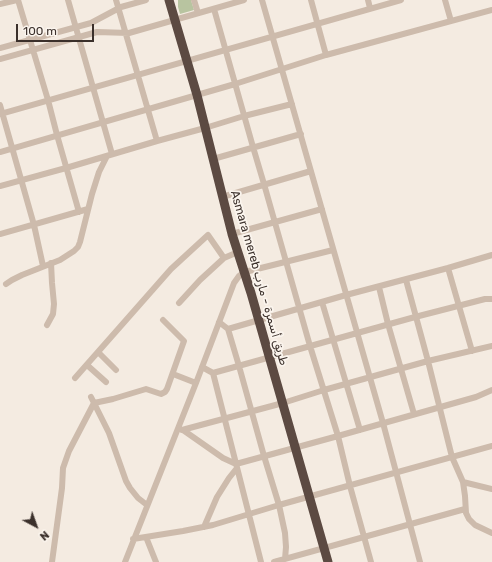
<!DOCTYPE html>
<meta charset="utf-8">
<style>
body{margin:0}
#map{position:relative;width:492px;height:562px;overflow:hidden;background:#f4ebe1;font-family:Rubik,sans-serif}
canvas{display:block}
.north{position:absolute;left:16px;top:506px;width:40px;height:40px;-webkit-text-stroke:3px #fbf5ee;paint-order:stroke;rotate:139deg;font-size:11px;font-weight:700;line-height:16px;text-align:center;color:#3b302b}
.north::after{content:'';display:block;margin:auto;width:14px;height:18px;background:#3b302b;clip-path:polygon(50% 0,100% 100%,50% 72%,0 100%)}
.scale{position:absolute;left:16px;top:24px;width:78px;height:18px;box-sizing:border-box;border:2px solid #3b302b;border-top:0;padding-left:5px;font-size:12px;line-height:14px;white-space:nowrap;color:#3b302b;-webkit-text-stroke:3px #fbf5ee;paint-order:stroke}
</style>
<div id="map">
<canvas width="492" height="562"></canvas>
<div class="north">N</div>
<div class="scale">100 m</div>
</div>
<script>
const ctx = document.querySelector('canvas').getContext('2d');
ctx.lineJoin = 'round';
function paint(path, color) { ctx.fillStyle = color; ctx.fill(path, 'evenodd'); }
const poly = rows => new Path2D(rows.map(r => 'M' + r).join(''));
function stroke(path, color, width, dash) { ctx.strokeStyle = color; ctx.lineWidth = width; ctx.lineCap = dash ? 'butt' : 'round'; ctx.setLineDash(dash || []); ctx.stroke(path); }
function drawText(font, color, halo, rows, align = 'center') {
  ctx.font = font + ' Rubik,Cairo,sans-serif'; ctx.lineWidth = 3.5; ctx.setLineDash([]); ctx.textBaseline = 'middle'; ctx.strokeStyle = halo; ctx.fillStyle = color; for (const [text, x, y, turn = 0] of rows) {
    ctx.save(); ctx.translate(x, y); ctx.rotate((+turn || 0) * Math.PI / 180); ctx.textAlign = isNaN(turn) ? turn : align; if (halo) ctx.strokeText(text, 0, 0); ctx.fillText(text, 0, 0); ctx.restore();
  }
}
paint(poly([
 [178,0,191,0,194,10,180,14,178,7]
]), '#b8c4a0');
stroke(poly([
 [18,0,48,100,57,135,79,212],
 [68,0,112,154],
 [116,0,157,141],
 [194,0,198,13],
 [262,0,383,423,420,562],
 [311,0,326,55],
 [368,0,370,8],
 [445,0,451,21],
 [0,4,17,0],
 [214,9,253,147,264,184,310,346,338,436,350,486,371,562],
 [0,48,91,23,121,7,146,0],
 [0,59,97,32,129,33,244,0],
 [0,105,34,225,43,266],
 [0,114,401,0],
 [0,152,235,84,326,55,492,10],
 [213,159,301,134],
 [0,186,66,168,157,141,205,128,244,116,292,104],
 [222,197,311,171],
 [0,234,88,209],
 [232,234,322,209],
 [448,268,472,351],
 [406,280,428,361,452,457,463,482,465,496,466,513,469,519,475,525,492,533],
 [6,284,12,280,22,275,60,260,74,251,78,247,80,242,92,194,99,172,107,156],
 [379,287,388,324,414,414],
 [322,302,360,430],
 [179,303,200,280,224,258,238,252],
 [219,322,228,329,239,366,264,456,279,505,285,533,286,547,285,559],
 [47,325,53,314,54,304,52,283,51,263],
 [228,329,346,295,448,268,492,255],
 [98,352,116,370],
 [87,365,106,382],
 [202,367,213,373,415,317,485,299,492,299],
 [213,373,261,562],
 [173,374,196,383],
 [75,378,171,269,208,235,224,258],
 [91,397,109,433,126,481,130,488,138,498,147,505],
 [182,430,283,403,324,390,428,361,492,346],
 [183,430,223,458,236,464,338,436,476,397,492,390],
 [463,482,492,489],
 [204,527,217,497,229,478,237,468],
 [146,537,156,562],
 [133,539,183,531,213,525,279,505,492,446],
 [52,562,62,488,63,468,69,451,94,403,113,399,146,389,161,394,165,392,167,389,184,341,163,320],
 [125,562,196,383,234,283,239,276,245,272,333,250],
 [274,562,465,509]
]), '#cdbbac', 6);
stroke(poly([
 [169,0,197,95,232,234,251,293,328,562]
]), '#5c4a42', 9);
drawText('12px', '#3b302b', '#fbf5ee', [
 ["Asmara mereb طريق أسمرة - مارب",259,278,74]
]);
</script>
